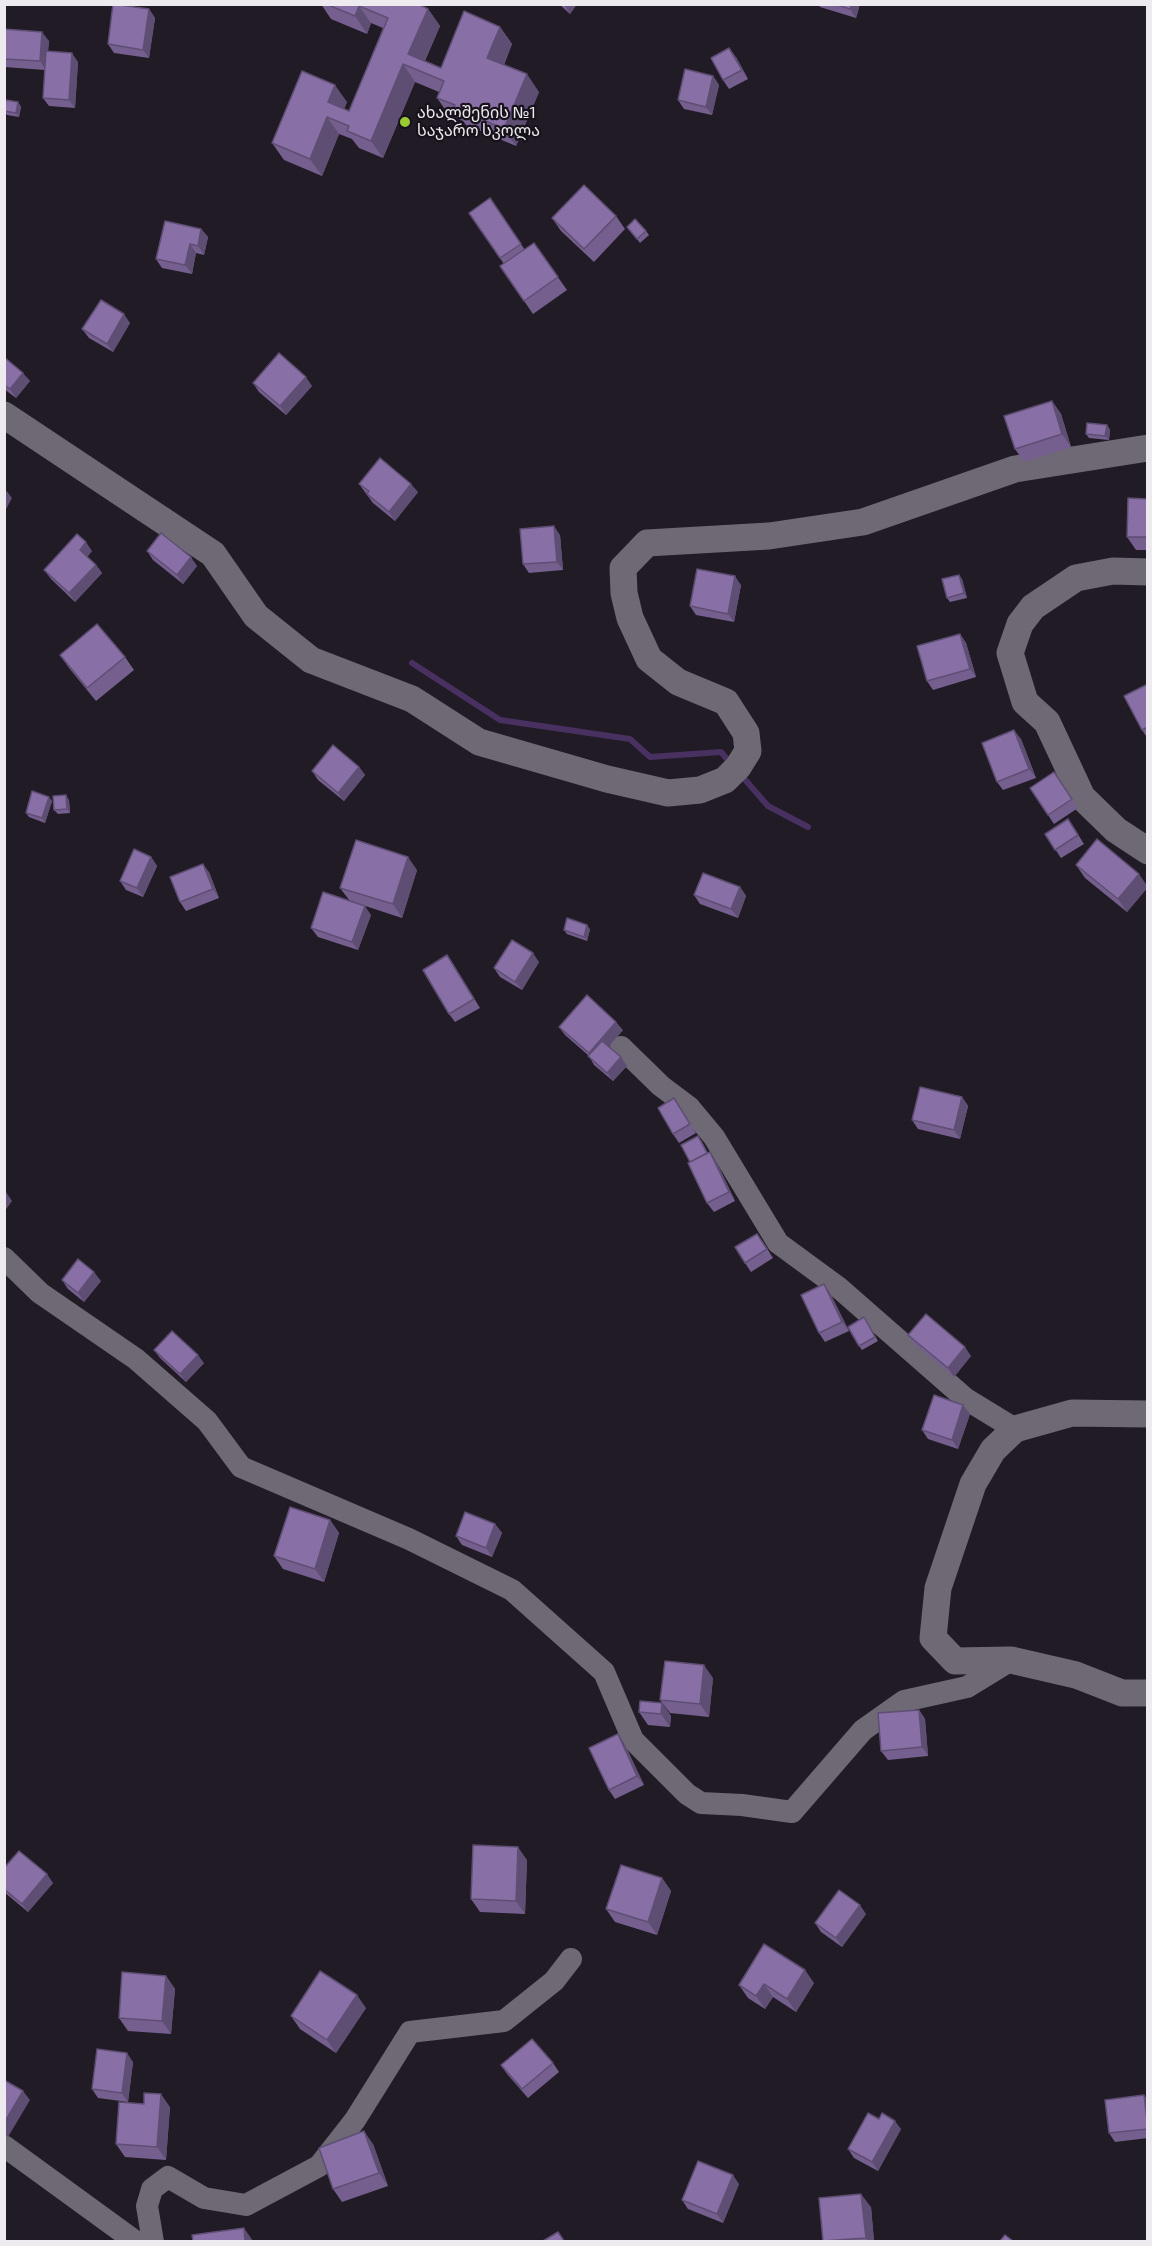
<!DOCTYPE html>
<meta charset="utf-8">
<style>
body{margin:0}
#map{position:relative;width:1152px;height:2246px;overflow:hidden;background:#201b25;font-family:"Exo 2",sans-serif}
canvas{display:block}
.frame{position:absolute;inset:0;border:6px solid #edeaf0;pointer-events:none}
</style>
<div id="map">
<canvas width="1152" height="2246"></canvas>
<div class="frame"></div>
</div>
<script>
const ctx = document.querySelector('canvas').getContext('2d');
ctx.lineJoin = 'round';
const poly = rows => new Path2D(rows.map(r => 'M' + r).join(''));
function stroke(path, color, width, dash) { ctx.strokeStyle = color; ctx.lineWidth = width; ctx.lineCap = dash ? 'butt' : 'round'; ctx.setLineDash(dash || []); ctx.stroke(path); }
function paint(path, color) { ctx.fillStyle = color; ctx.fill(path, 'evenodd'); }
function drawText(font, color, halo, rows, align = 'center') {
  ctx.font = font + ' "Exo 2","Noto Sans Georgian",sans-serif'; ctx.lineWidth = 4.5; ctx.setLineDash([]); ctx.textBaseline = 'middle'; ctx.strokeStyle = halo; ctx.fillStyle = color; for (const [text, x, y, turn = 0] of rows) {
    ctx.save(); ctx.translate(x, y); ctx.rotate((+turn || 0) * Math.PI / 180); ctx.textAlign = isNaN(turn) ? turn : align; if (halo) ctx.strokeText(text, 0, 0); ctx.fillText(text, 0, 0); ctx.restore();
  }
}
stroke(poly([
 [412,663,500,720,630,739,650,757,721,752,732,765],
 [741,775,768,806,808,827]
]), '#483060', 6);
stroke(poly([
 [621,1047,661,1086,689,1107,714,1137,778,1243,838,1287,966,1399,1015,1429],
 [4,1258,40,1293,136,1359,207,1421,241,1467,409,1539,512,1590,604,1672,633,1740,687,1794,701,1803,742,1805,792,1812,863,1730,904,1701,967,1687,1011,1660],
 [4,2146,136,2242],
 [153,2242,147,2206,152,2189,168,2177,204,2198,246,2205,319,2166,355,2120,410,2032,504,2021,554,1981,571,1959]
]), '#6e6975', 22);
stroke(poly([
 [4,415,213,554,256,616,311,660,412,699,479,742,607,779,668,793,700,790,725,780,738,767,748,751,746,733,726,702,678,682,649,659,630,618,624,593,623,568,647,543,769,536,863,522,1015,469,1148,448],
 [1148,572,1113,571,1076,578,1033,607,1020,624,1010,653,1025,702,1047,722,1082,797,1116,830,1148,851],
 [1148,1414,1072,1413,1015,1429,993,1450,973,1484,938,1588,933,1638,955,1661,1011,1660,1076,1675,1122,1693,1148,1693]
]), '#6e6975', 27);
paint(poly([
 [321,4,418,4,428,9,440,26,425,61,441,68,500,27,512,44,504,65,539,92,516,146,466,125,463,121,449,115,437,98,439,92,415,82,383,158,359,148,352,139,339,134,322,176,284,160,272,143,347,102,344,109,349,111,383,28,371,23,367,34,331,19],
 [559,4,577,4,570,14],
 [818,4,860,4,856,18,820,7],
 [149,9,155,18,149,58,114,53,108,44],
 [4,29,49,41,48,52,78,62,75,108,49,106,43,98,45,70,4,67],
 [736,57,748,79,729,89,723,80],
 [713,76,719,85,712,115,684,109,678,100],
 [18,102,21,107,19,117,7,115,4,111,4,108],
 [490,198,525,250,534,243,567,290,533,314,500,266,504,264,469,213],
 [616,216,625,229,594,262,561,231,552,218],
 [627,227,646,231,649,235,640,243],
 [201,229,208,237,204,255,196,253,192,274,162,268,156,259],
 [130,323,113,352,89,338,82,329],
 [4,357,30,381,16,398,4,389],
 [253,383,312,386,286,415,259,392],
 [1052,401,1061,414,1071,447,1024,462,1015,449],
 [1107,425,1110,430,1109,440,1089,438,1086,434],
 [359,484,418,492,395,521,373,503],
 [1148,499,1148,550,1136,550,1127,537],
 [560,535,563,570,529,573,523,564],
 [92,551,87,557,96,565,102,573,75,602,51,579,44,570],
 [147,551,197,566,183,584,153,560],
 [962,579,967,598,950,602,947,598],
 [741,585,734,622,696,615,690,606],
 [960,634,966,643,976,677,933,690,927,681],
 [60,655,125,657,134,670,96,701,69,668],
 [1148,684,1148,739,1142,730],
 [1021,739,1036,778,1003,790,997,782],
 [359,767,365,775,344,801,318,780,312,771],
 [1054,772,1078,808,1054,824,1030,788],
 [69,800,70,813,58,814,54,810],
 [52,801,45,823,29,817,26,813],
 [1074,828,1084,844,1061,858,1045,834],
 [151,857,157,866,143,897,126,890,120,881],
 [1076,865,1148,886,1148,887,1127,912,1085,878],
 [417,870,402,918,350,901,340,888],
 [209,872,219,898,186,911,180,902],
 [740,887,746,896,738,918,700,904,694,895],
 [371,915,358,950,318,937,311,928],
 [590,929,587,941,567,934,564,930],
 [539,962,522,990,500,977,494,968],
 [453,964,480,1008,455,1022,449,1014],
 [559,1027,623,1030,609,1046,621,1057,627,1066,613,1081,594,1065,589,1056,565,1035],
 [962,1097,968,1106,960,1139,918,1129,912,1120],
 [674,1098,696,1133,679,1143,673,1134],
 [701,1140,708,1153,716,1161,735,1201,714,1212,707,1203,690,1162],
 [763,1242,773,1258,751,1272,745,1263],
 [62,1280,101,1281,84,1302,68,1289],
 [824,1284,830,1293,849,1331,825,1342,819,1333],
 [864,1317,878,1341,862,1350,859,1346],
 [908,1335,971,1356,954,1377,914,1344],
 [154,1350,204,1363,186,1382,160,1358],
 [963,1405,970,1414,958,1449,928,1439,922,1430],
 [330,1520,339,1533,324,1582,283,1569,274,1556],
 [495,1524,502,1533,492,1557,462,1545,456,1536],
 [713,1678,709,1717,670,1713,660,1700],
 [662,1703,671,1716,670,1727,648,1725,639,1712],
 [919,1710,925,1719,928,1756,888,1760,881,1751],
 [618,1734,624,1743,644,1785,615,1799,609,1790],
 [527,1860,525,1914,480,1912,471,1899],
 [4,1868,53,1883,28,1912,4,1892],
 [662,1878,671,1891,657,1935,615,1922,606,1909],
 [866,1914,842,1947,821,1932,815,1923],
 [166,1976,175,1989,171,2034,128,2031,119,2018],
 [814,1983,796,2012,773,1997,765,2009,748,1998,739,1985],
 [366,2008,336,2053,300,2029,291,2016],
 [133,2062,128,2102,98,2098,92,2089],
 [553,2063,559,2072,528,2098,507,2074,501,2065],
 [1148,2100,1148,2138,1115,2142,1109,2133],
 [170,2107,166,2160,125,2157,116,2144],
 [879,2119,901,2129,878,2171,854,2158,848,2149],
 [373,2144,388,2186,342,2202,333,2189],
 [739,2184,723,2223,688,2209,682,2200],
 [871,2207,874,2241,823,2241]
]), '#755f8e');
paint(poly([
 [564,4,577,4,570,14],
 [852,4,860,4,856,18,850,9],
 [359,6,371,23,367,34,355,16],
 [149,9,155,18,149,58,143,50],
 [428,9,440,26,420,71,408,54],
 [500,27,512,44,499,75,487,58],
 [42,32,49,41,46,70,40,61],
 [729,48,736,57,748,79,742,70],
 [72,53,78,62,75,108,69,100],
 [403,64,415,82,383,158,371,141],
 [527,74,539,92,516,146,504,129],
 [713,76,719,85,712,115,706,107],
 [335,85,347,102,340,119,328,102],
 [18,102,21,107,19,117,16,113],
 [327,117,339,134,322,176,310,159],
 [201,229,208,237,204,255,198,246],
 [190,244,196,253,192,274,185,265],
 [124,314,130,323,113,352,107,344],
 [23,373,30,381,16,398,10,389],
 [306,377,312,386,286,415,280,406],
 [1052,401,1061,414,1071,447,1062,434],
 [1107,425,1110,430,1109,440,1105,436],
 [411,484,418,492,395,521,389,512],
 [5,489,12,498,4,513,4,491],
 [554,526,560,535,563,570,557,562],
 [86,542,92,551,86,558,80,550],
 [191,557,197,566,183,584,177,575],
 [96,565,102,573,75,602,69,593],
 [959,575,962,579,967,598,964,593],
 [735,576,741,585,734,622,728,614],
 [960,634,966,643,976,677,970,669],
 [1014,730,1021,739,1036,778,1029,769],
 [359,767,365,775,344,801,338,793],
 [66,795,69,800,70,813,67,809],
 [49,797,52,801,45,823,42,818],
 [151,857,157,866,143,897,137,888],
 [408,857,417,870,402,918,393,904],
 [203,864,209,872,219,898,213,889],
 [1139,874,1148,887,1127,912,1118,899],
 [740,887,746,896,738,918,731,909],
 [365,906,371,915,358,950,352,942],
 [587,925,590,929,587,941,584,937],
 [533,953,539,962,522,990,515,982],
 [447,955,453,964,480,1008,474,999],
 [616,1022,623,1030,595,1062,589,1053],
 [621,1057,627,1066,613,1081,607,1073],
 [962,1097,968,1106,960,1139,954,1130],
 [710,1152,716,1161,735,1201,729,1192],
 [6,1192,12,1201,4,1212,4,1195],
 [94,1272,101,1281,84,1302,78,1293],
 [824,1284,830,1293,849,1331,842,1322],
 [965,1347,971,1356,954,1377,948,1368],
 [198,1355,204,1363,186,1382,180,1374],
 [963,1405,970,1414,958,1449,952,1440],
 [330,1520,339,1533,324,1582,315,1569],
 [495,1524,502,1533,492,1557,486,1548],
 [704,1665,713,1678,709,1717,700,1704],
 [662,1703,671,1716,670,1727,661,1714],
 [919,1710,925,1719,928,1756,922,1747],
 [618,1734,624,1743,644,1785,637,1776],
 [518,1847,527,1860,525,1914,516,1901],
 [47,1874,53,1883,28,1912,22,1904],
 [662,1878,671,1891,657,1935,648,1922],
 [860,1905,866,1914,842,1947,836,1938],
 [805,1970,814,1983,796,2012,787,1999],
 [166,1976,175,1989,171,2034,162,2021],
 [764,1984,773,1997,765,2009,756,1996],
 [357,1995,366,2008,336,2053,327,2040],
 [127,2053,133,2062,128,2102,122,2093],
 [23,2091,30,2100,8,2137,4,2133,4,2123],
 [161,2094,170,2107,166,2160,157,2147],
 [1144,2095,1148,2100,1148,2122],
 [895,2121,901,2129,878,2171,872,2162],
 [364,2131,373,2144,388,2186,379,2173],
 [733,2175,739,2184,723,2223,717,2214],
 [861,2194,871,2207,874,2241,868,2241,866,2238],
 [244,2228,253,2241,245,2241]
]), '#5f4e74');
const building = poly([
 [113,4,149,9,143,50,108,44,113,4],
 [326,4,418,4,428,9,408,54,441,68,464,11,500,27,487,58,527,74,504,129,454,107,455,105,437,98,444,81,403,64,371,141,347,131,349,126,327,117,310,159,272,143,302,71,335,85,328,102,349,111,388,18,359,6,355,16,326,4],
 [834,4,852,4,850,9,834,4],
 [4,29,42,32,40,61,4,59,4,29],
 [729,48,742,70,723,80,711,58,729,48],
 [46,51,72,53,69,100,43,98,46,51],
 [685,69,713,76,706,107,678,100,685,69],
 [6,100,18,102,16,113,4,111,6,100],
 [584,185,616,216,584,249,552,218,584,185],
 [490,198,521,244,500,258,469,213,490,198],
 [635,219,646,231,637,239,627,227,635,219],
 [165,221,201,229,198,246,190,244,185,265,156,259,165,221],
 [534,243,558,277,524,301,500,266,534,243],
 [101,300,124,314,107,344,82,329,101,300],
 [279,353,306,377,280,406,253,383,279,353],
 [4,357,23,373,10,389,4,385,4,357],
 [1052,401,1062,434,1015,449,1004,416,1052,401],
 [1087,423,1107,425,1105,436,1086,434,1087,423],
 [380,458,411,484,389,512,367,494,369,491,359,484,380,458],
 [1128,498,1148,499,1148,537,1127,537,1128,498],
 [554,526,557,562,523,564,520,529,554,526],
 [161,533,191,557,177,575,147,551,161,533],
 [77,534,86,542,80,550,96,565,69,593,44,570,77,534],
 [697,569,735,576,728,614,690,606,697,569],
 [959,575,964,593,947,598,942,579,959,575],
 [97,624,125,657,87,688,60,655,97,624],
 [960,634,970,669,927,681,917,646,960,634],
 [1148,684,1148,727,1142,730,1124,696,1148,684],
 [1014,730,1029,769,997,782,982,743,1014,730],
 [333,745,359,767,338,793,312,771,333,745],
 [1054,772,1072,799,1048,815,1030,788,1054,772],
 [32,791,49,797,42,818,26,813,32,791],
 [66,795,67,809,54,810,53,796,66,795],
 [1068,819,1078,835,1055,850,1045,834,1068,819],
 [1097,839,1139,874,1118,899,1076,865,1097,839],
 [356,840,408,857,393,904,340,888,356,840],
 [134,849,151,857,137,888,120,881,134,849],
 [203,864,213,889,180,902,170,877,203,864],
 [703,873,740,887,731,909,694,895,703,873],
 [323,892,365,906,352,942,311,928,323,892],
 [567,918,587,925,584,937,564,930,567,918],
 [512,940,533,953,515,982,494,968,512,940],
 [447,955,474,999,449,1014,423,970,447,955],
 [587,995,616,1022,589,1053,559,1027,587,995],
 [602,1041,621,1057,607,1073,588,1056,602,1041],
 [920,1087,962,1097,954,1130,912,1120,920,1087],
 [674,1098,690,1124,673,1134,658,1108,674,1098],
 [698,1136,707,1153,690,1162,681,1145,698,1136],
 [710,1152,729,1192,707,1203,688,1163,710,1152],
 [757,1234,767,1249,745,1263,735,1247,757,1234],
 [78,1259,94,1272,78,1293,62,1280,78,1259],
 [824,1284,842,1322,819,1333,801,1295,824,1284],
 [926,1314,965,1347,948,1368,908,1335,926,1314],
 [864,1317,875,1337,859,1346,848,1327,864,1317],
 [172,1331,198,1355,180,1374,154,1350,172,1331],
 [934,1395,963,1405,952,1440,922,1430,934,1395],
 [290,1507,330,1520,315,1569,274,1556,290,1507],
 [465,1512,495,1524,486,1548,456,1536,465,1512],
 [665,1661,704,1665,700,1704,660,1700,665,1661],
 [640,1701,662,1703,661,1714,639,1712,640,1701],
 [919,1710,922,1747,881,1751,878,1713,919,1710],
 [618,1734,637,1776,609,1790,589,1748,618,1734],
 [473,1845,518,1847,516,1901,471,1899,473,1845],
 [19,1851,47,1874,22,1904,4,1889,4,1868,19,1851],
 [621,1865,662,1878,648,1922,606,1909,621,1865],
 [839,1890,860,1905,836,1938,815,1923,839,1890],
 [764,1944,805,1970,787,1999,764,1984,756,1996,739,1985,764,1944],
 [320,1971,357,1995,327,2040,291,2016,320,1971],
 [122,1972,166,1976,162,2021,119,2018,122,1972],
 [532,2039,553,2063,522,2089,501,2065,532,2039],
 [97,2049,127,2053,122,2093,92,2089,97,2049],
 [4,2080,23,2091,4,2123,4,2080],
 [144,2093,161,2094,157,2147,116,2144,119,2102,144,2104,144,2093],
 [1144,2095,1148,2129,1109,2133,1105,2100,1144,2095],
 [868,2113,879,2119,882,2113,895,2121,872,2162,848,2149,868,2113],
 [364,2131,379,2173,333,2189,319,2148,364,2131],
 [698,2161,733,2175,717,2214,682,2200,698,2161],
 [861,2194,866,2238,823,2241,819,2198,861,2194],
 [244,2228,245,2241,193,2241,192,2235,244,2228],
 [558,2232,564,2241,543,2241,558,2232],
 [1005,2235,1013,2241,1000,2241,1005,2235]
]);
paint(building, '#886fa5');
stroke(building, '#5f4e74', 1.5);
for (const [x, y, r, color] of [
 [405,122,6,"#9bcb32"]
]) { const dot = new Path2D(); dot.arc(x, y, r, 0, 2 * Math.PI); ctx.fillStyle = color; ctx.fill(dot); stroke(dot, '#17121b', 2); }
drawText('16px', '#edeaf0', '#17121b', [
 ["ახალშენის №1",417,113],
 ["საჯარო სკოლა",417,131]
], 'left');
</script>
